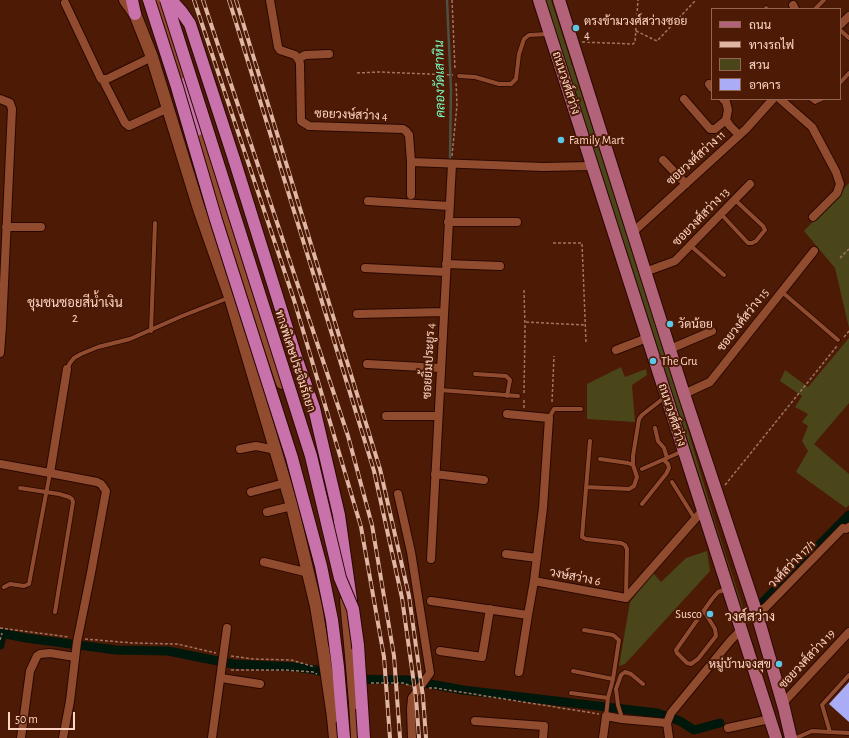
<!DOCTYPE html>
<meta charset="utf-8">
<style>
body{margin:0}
#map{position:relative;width:849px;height:738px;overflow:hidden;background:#4c1a05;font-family:"Alegreya Sans",Sarabun,sans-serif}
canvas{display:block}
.legend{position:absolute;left:711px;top:8px;width:130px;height:92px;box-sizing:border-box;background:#4c1a05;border:1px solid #936552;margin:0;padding:5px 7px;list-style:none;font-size:12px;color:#fed5c5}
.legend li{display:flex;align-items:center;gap:8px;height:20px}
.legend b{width:20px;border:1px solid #936552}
.scale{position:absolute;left:8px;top:712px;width:67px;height:18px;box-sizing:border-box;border:2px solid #fed5c5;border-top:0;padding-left:5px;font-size:12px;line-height:14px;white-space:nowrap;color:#fed5c5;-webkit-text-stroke:3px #4c1a05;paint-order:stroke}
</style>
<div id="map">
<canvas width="849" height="738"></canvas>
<ul class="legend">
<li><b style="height:5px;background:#b26279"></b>ถนน</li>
<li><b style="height:5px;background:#dfb5a4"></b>ทางรถไฟ</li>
<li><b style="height:11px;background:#4b451a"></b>สวน</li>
<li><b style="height:11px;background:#aaadf5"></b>อาคาร</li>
</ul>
<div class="scale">50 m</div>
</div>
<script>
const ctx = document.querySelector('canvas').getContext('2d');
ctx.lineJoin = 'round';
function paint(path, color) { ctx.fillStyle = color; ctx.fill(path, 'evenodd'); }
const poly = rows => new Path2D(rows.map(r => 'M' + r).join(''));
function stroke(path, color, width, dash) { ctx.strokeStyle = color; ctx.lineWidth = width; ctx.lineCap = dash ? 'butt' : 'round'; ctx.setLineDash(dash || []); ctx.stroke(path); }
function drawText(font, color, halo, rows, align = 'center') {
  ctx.font = font + ' "Alegreya Sans",Sarabun,sans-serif'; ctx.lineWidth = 4; ctx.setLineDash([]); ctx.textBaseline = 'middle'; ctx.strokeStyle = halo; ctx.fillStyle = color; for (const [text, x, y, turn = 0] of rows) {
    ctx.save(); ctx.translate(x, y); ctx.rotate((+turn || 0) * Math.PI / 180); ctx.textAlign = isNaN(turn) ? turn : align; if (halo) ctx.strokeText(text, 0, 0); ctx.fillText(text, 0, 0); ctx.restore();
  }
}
paint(poly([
 [545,0,551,0,668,362,715,522,748,623,747,624],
 [849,183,849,328,835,268,804,231],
 [849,338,849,403,814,444,849,474,849,505,846,508,796,472,808,451,802,441,808,426,802,422,808,414,795,407,802,396,780,381,785,370,808,387],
 [621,367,625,377,646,369,647,375,632,385,635,422,587,419,587,384],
 [707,551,710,571,625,664,619,666,630,602,653,573,661,582,686,558]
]), '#4b451a');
stroke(poly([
 [447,0,451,90,450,158]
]), '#4c5144', 2.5);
stroke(poly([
 [763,602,849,515],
 [0,633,26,638,116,650,168,651,233,664,295,667,316,670,342,679,408,680,463,690,657,713,680,721,694,730,720,723],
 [0,645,2,633]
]), '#00180c', 9);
paint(poly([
 [849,682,849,722,829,704]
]), '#aaadf5');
const service = poly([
 [766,8,767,9],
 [815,9,824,0],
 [840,30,849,38],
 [459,76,475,77,499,84,511,84,516,79,519,54,524,39,529,35,549,34],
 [840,83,849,73],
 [811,99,815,102,822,99],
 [721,214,748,243,752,243,756,241,765,230,763,226,735,200],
 [691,246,724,275],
 [782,292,838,340],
 [151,331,155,223],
 [67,369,70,363,74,358,81,354,98,347,130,339,182,316,228,298],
 [475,374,506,376,510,380,507,396],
 [440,390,518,396],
 [549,418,554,409,581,409],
 [655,428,658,441,664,448,667,458],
 [590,441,582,537,586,539,621,543,625,545,627,549,626,596],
 [633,465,633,456,639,419,642,415,665,397],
 [642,469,683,451],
 [672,482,695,519],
 [586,487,629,489,634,486,637,477,633,465,628,463,600,459],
 [20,488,59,494,69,497,72,499,73,502,55,612],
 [642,504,666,474,669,468,668,464,664,460],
 [4,587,10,584,24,586,29,584,50,473],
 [704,611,715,629,716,636,698,659,691,664,687,663,677,653,676,650,712,599,718,592,727,589],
 [584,630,613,635,619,640,613,679,608,698,606,716],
 [573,671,613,679],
 [571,693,608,698],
 [622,718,618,705,616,689,621,675,625,672,631,674,643,684],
 [830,732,822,705,849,675],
 [798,737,812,731,849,733]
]);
const minor = poly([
 [270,0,278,47,280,50,295,55,299,60,300,64,301,121,309,126,403,129,406,131,409,135,411,162,411,195],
 [65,3,101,79,107,79,152,57],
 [793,5,795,9],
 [840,25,849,16],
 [298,59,305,55,329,54],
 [103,80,125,123,129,126,168,108],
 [709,84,712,88],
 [0,99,10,103,12,109,2,327,0,353],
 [684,99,710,129,715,129,726,120],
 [723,99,726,102,728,110,726,120,730,126,739,135],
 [780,99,812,127,836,172,840,184,837,193,813,217],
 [663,160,686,184],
 [411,162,543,167,592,166],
 [368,201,449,206],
 [448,222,517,222],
 [6,227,41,227],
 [633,232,746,129,773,99],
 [446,264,500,266],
 [365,268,446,272],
 [645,272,675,261,750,184],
 [357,314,444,312],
 [670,349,712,331],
 [616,350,647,338],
 [367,364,441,368],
 [684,394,710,382,814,251],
 [507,414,549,418,543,508,534,581],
 [386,416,438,416],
 [240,449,256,446,276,450],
 [0,464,50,473],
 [435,474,484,480],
 [251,492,285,483],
 [398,494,411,552,430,673,412,698,411,709,412,738],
 [267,512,292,506],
 [506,554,537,558],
 [431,559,452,164],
 [264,562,309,573],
 [431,601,528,615,534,581,626,598,703,510],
 [757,614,766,607,843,528,846,529,849,527],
 [440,651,482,657,490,609],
 [519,672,528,615],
 [221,678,260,684],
 [783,703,849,632],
 [475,721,544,726,543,738],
 [728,728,770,719],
 [21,738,30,671,37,656,40,654,50,653,75,657],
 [63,738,70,701,77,642,91,573,106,491,101,484,97,482,50,473,67,369],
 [212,738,227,628],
 [603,738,606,716,622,719,667,723],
 [669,738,667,723,671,713,731,640,742,629]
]);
const secondary = poly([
 [125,0,135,14,152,57,199,209,230,297,292,506,316,606,323,649],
 [157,0,186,94],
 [194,120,282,383],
 [346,600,351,655],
 [355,703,357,738],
 [333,717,335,738]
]);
const primary = poly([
 [539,0,776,738],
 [559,0,684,394,757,614,784,708,791,738]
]);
const motorway = poly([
 [132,0,135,14],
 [187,82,197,130],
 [234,159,296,357,314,408,339,515,351,600]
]);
stroke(service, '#290800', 5.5);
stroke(minor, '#290800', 10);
stroke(secondary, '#290800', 14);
stroke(primary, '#290800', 14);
stroke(motorway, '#290800', 14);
stroke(poly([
 [452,0,455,70],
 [636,31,657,41,696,0],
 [582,42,633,44,635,42,638,0],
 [357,73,379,72,453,75],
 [452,156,457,105,456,82],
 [553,243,582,243,586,342],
 [840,258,849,249],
 [524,290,525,328,524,394],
 [526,322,586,325],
 [844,337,849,331],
 [552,402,554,356],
 [524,408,524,398],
 [725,485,837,346],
 [0,628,69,637],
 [85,639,133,643,177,644,216,653],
 [0,640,2,633],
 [231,656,253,659,291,660,315,667],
 [231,670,285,670,313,672,317,674],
 [371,683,403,683,411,686],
 [429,688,435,688,599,714]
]), '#a17461', 1.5, [3, 2]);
stroke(service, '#914c30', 4);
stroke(minor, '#914c30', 8);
stroke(secondary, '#914c30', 12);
stroke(primary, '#b26279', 12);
stroke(motorway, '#c871aa', 12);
const rail = poly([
 [194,0,294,300,361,527,384,657,390,738],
 [203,0,348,436,372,525,394,656,400,738],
 [229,0,374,471,402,598,416,698,419,738],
 [236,0,380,469,409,596,423,697,426,738]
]);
stroke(rail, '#dfb5a4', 4);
stroke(rail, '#4c1a05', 2.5, [8]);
const secondaryBridge = poly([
 [323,649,333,717],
 [351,655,355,703]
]);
const motorwayBridge = poly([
 [149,0,177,87,216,220,292,458,321,566,332,620,338,667,344,738],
 [166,0,311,456,340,578,353,609,358,645,364,738],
 [171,0,181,11,190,24,234,159]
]);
stroke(secondaryBridge, '#290800', 14, []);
stroke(motorwayBridge, '#290800', 14, []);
stroke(secondaryBridge, '#914c30', 12);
stroke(motorwayBridge, '#c871aa', 12);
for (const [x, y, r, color] of [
 [576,28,4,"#5dc7e8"],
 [561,140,4,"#5dc7e8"],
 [670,324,4,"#5dc7e8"],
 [653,361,4,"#5dc7e8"],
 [710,614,4,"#5dc7e8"],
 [779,664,4,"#5dc7e8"]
]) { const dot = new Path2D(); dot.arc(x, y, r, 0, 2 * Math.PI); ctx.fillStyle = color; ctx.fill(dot); stroke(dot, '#4c1a05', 1.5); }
drawText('12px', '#fed5c5', '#4c1a05', [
 ["ตรงข้ามวงศ์สว่างซอย",584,21],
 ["4",584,35],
 ["Family Mart",569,140],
 ["วัดน้อย",678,324],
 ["The Gru",661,361],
 ["Susco",702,614,"right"],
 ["หมู่บ้านจงสุข",771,664,"right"]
], 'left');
drawText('12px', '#fed5c5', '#4c1a05', [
 ["ถนนวงศ์สว่าง",566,83,72],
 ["ซอยวงษ์สว่าง 4",351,115,2],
 ["ซอยวงศ์สว่าง 11",696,158,-42],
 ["ซอยวงศ์สว่าง 13",701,217,-46],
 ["ซอยวงศ์สว่าง 15",743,320,-52],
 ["ทางพิเศษประจิมรัถยา",295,361,72],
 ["ซอยยิ้มประยูร 4",429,361,-87],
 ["ถนนวงศ์สว่าง",672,415,72],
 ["วงศ์สว่าง 17/1",792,564,-46],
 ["วงษ์สว่าง 6",575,577,11],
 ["ซอยวงศ์สว่าง 19",807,659,-47]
]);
drawText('italic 13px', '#7afbc0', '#4c1a05', [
 ["คลองวัดเสาหิน",440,79,-91]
]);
drawText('13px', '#fed5c5', '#4c1a05', [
 ["ชุมชนซอยสีน้ำเงิน",75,303],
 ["2",75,318]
]);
drawText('14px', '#fed5c5', '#4c1a05', [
 ["วงศ์สว่าง",750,617]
]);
</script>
